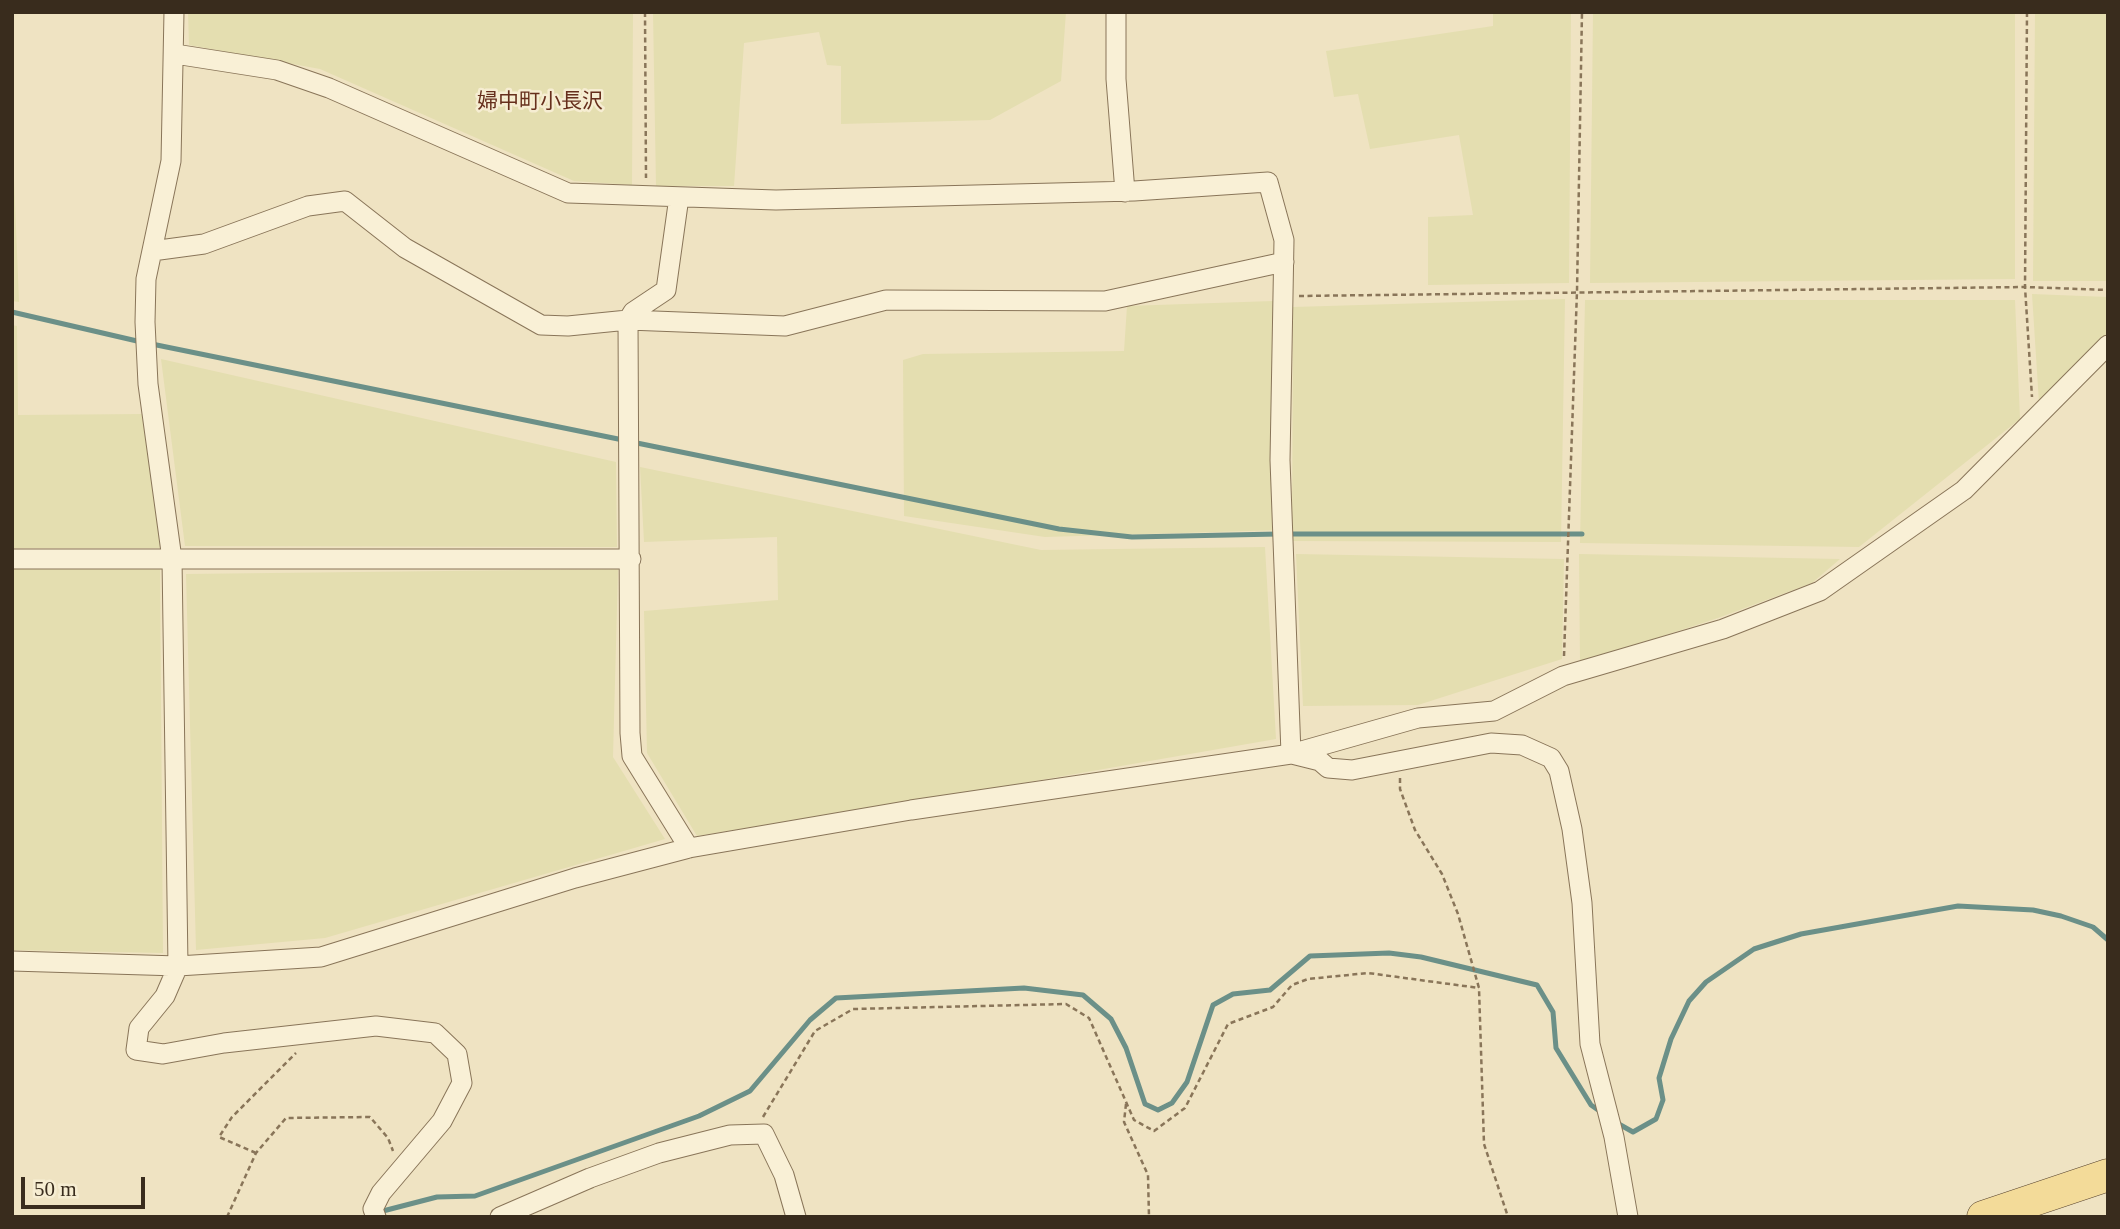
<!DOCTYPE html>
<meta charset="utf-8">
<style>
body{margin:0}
#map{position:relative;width:2120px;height:1229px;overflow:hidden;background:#efe3c2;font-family:"Times New Roman",serif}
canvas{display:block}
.frame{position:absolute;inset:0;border:14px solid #392c1d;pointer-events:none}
.scale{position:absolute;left:21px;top:1177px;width:124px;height:32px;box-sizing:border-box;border:4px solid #392c1d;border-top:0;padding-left:9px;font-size:21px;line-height:24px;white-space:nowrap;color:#392c1d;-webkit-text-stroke:5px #f6edd2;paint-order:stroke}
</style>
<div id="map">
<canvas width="2120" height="1229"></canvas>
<div class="frame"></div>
<div class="scale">50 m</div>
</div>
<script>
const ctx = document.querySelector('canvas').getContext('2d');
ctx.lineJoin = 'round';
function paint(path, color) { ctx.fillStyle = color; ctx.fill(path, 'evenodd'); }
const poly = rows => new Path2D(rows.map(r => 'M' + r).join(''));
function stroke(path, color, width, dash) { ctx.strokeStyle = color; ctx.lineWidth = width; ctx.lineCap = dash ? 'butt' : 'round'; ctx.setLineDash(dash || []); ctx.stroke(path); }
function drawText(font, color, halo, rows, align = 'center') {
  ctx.font = font + ' "Times New Roman","Noto Sans JP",serif'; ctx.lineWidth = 5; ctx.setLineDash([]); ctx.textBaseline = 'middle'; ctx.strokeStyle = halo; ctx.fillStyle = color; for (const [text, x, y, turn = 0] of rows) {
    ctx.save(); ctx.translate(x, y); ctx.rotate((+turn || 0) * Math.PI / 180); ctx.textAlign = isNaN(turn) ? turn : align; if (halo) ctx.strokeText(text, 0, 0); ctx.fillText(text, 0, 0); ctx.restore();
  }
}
paint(poly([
 [188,12,633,12,632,185,574,181,320,69,189,45],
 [653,12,1066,12,1061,81,990,120,841,124,841,66,827,65,819,32,744,43,734,186,656,186],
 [1493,12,1571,12,1569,283,1428,285,1428,217,1473,215,1459,135,1370,149,1358,94,1334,97,1326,51,1493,26],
 [1593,12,2015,12,2015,279,1590,283],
 [2035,12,2108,12,2108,281,2033,281],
 [12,153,13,153,19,302,12,301],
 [2032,294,2108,297,2108,335,2039,403],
 [1565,299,1561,542,1292,541,1293,307],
 [1585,300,2015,300,2020,419,1859,547,1580,543],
 [1273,301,1282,530,1045,537,904,516,903,360,923,354,1124,351,1127,306],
 [12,325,17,326,18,415,142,414,161,548,12,548],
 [161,359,616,462,617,547,185,546],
 [640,467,1041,550,1265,547,1276,739,989,789,697,836,647,753,644,611,778,600,777,537,644,542],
 [1296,554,1564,559,1562,659,1418,705,1303,706],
 [1579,554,1840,559,1812,583,1718,618,1580,663],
 [12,569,160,569,163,953,12,950],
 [618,569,613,757,665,839,325,938,196,950,186,574]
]), '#e4deb0');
stroke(poly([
 [12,312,137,341,623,440],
 [632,442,1059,529,1132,537,1278,534],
 [1288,534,1582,534],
 [1617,1123,1633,1132,1656,1119,1663,1100,1659,1078,1671,1039,1689,1001,1706,982,1754,949,1801,934,1958,906,2033,910,2061,916,2093,927,2108,940],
 [379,1212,437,1197,475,1196,699,1116,750,1091,810,1020,836,998,1024,988,1083,995,1111,1019,1126,1048,1145,1104,1158,1110,1172,1103,1187,1082,1213,1005,1233,994,1270,990,1310,956,1389,953,1421,957,1537,985,1553,1012,1556,1048,1591,1105,1601,1112]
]), '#6b9088', 5);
const street = poly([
 [174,12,171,161,146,279,145,322,148,384,172,559,178,966,165,996,139,1028,136,1050,163,1054,224,1043,376,1026,435,1033,457,1054,462,1083,442,1121,381,1193,373,1209,376,1217],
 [1116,12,1116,79,1125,192],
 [175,54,277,70,329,88,568,193,776,200,1134,191,1268,182,1284,240,1280,460,1291,754],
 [679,197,666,290,633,312,628,320,630,733,632,756,689,848],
 [152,251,204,244,308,206,345,201,405,248,541,325,568,326,628,320,785,326,886,300,1105,301,1284,262],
 [12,559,631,559],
 [1292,754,1320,761,1328,768,1352,770,1491,743,1522,745,1551,758,1559,771,1572,829,1582,903,1590,1044,1614,1137,1628,1217],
 [12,961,178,966,321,957,575,878,689,848,911,810,1291,754,1418,718,1494,711,1563,676,1723,629,1820,591,1964,490,2108,345],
 [500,1217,590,1178,659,1153,730,1135,764,1134,784,1175,796,1217]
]);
const primary = poly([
 [1983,1217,2108,1175]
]);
stroke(street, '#897559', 21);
stroke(primary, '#57422d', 33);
stroke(poly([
 [645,12,646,178],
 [2027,12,2025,287,2032,397],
 [1299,296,2025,287,2108,290],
 [1564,656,1577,291,1582,12],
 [1400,778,1400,789,1415,830,1442,874,1458,914,1479,988,1484,1144,1508,1217],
 [1126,1104,1124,1122,1148,1175,1149,1217],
 [763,1117,815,1031,853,1009,1066,1004,1089,1018,1134,1120,1154,1131,1185,1108,1228,1024,1273,1007,1292,985,1308,979,1368,973,1479,988],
 [256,1153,219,1137,232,1117,296,1053],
 [227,1217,256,1153,286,1118,370,1117,388,1138,393,1151]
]), '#897559', 2.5, [5, 3.5]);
stroke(street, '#f9f0d6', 19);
stroke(primary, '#f3db99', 32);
drawText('21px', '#662f1c', '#f6edd2', [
 ["婦中町小長沢",540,102]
]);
</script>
